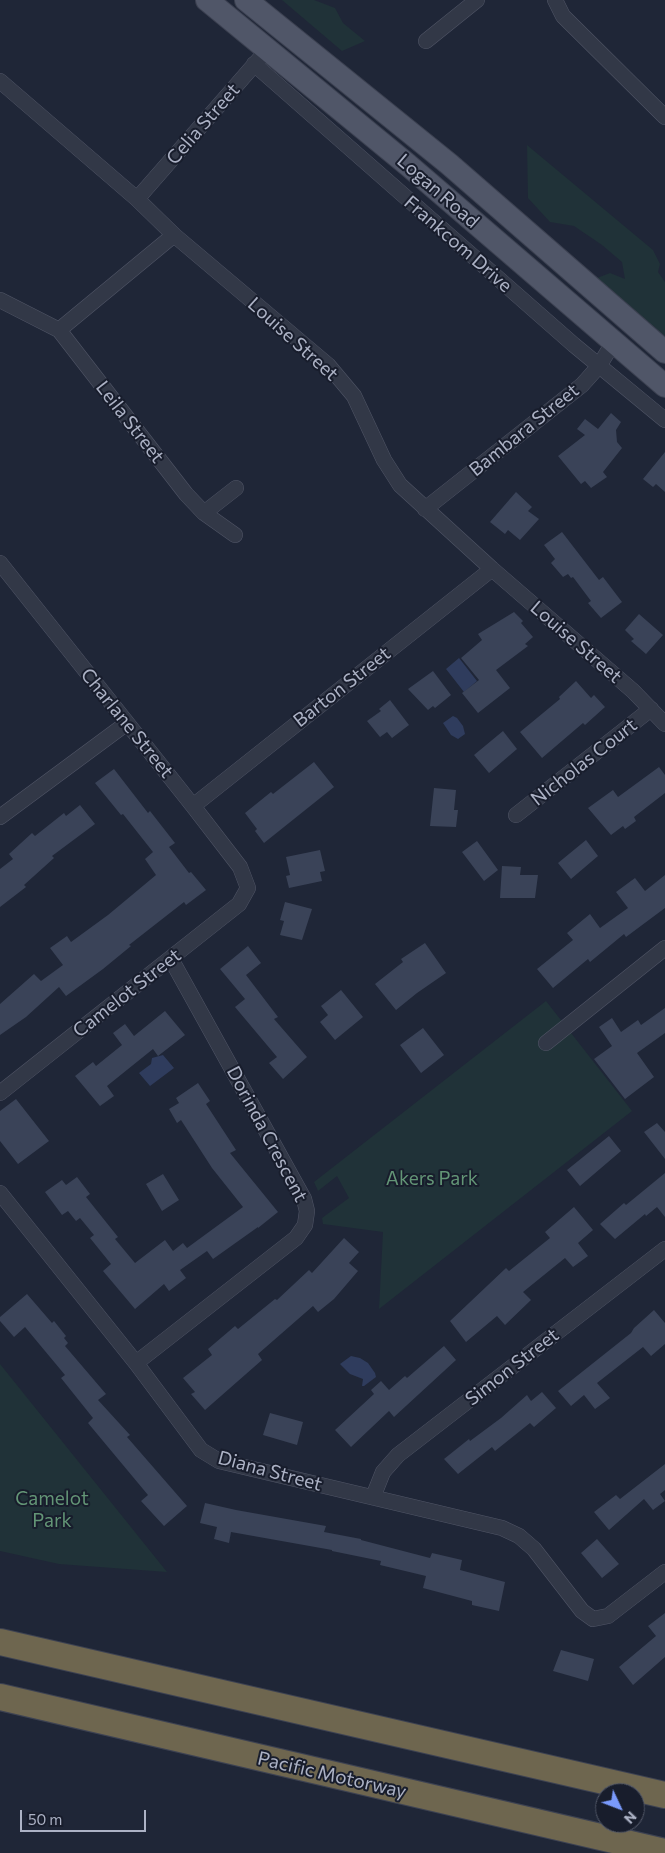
<!DOCTYPE html>
<style>
body{margin:0}
#map{position:relative;width:665px;height:1853px;overflow:hidden;background:#1f2637;font-family:Commissioner,sans-serif}
canvas{display:block}
.north{position:absolute;left:595px;top:1783px;width:50px;height:50px;box-sizing:border-box;background:#181d2c;border:1px solid #535969;border-radius:50%;rotate:133deg;font-size:14px;font-weight:700;line-height:20px;text-align:center;color:#acb2c5}
.north::after{content:'';display:block;margin:auto;width:18px;height:22px;background:#7a9afc;clip-path:polygon(50% 0,100% 100%,50% 72%,0 100%)}
.scale{position:absolute;left:20px;top:1810px;width:126px;height:22px;box-sizing:border-box;border:2px solid #acb2c5;border-top:0;padding-left:6px;font-size:15px;line-height:18px;white-space:nowrap;color:#acb2c5;-webkit-text-stroke:4px #181d2c;paint-order:stroke}
</style>
<div id="map">
<canvas width="665" height="1853"></canvas>
<div class="north">N</div>
<div class="scale">50 m</div>
</div>
<script>
const ctx = document.querySelector('canvas').getContext('2d');
ctx.lineJoin = 'round';
function paint(path, color) { ctx.fillStyle = color; ctx.fill(path, 'evenodd'); }
const poly = rows => new Path2D(rows.map(r => 'M' + r).join(''));
function stroke(path, color, width, dash) { ctx.strokeStyle = color; ctx.lineWidth = width; ctx.lineCap = dash ? 'butt' : 'round'; ctx.setLineDash(dash || []); ctx.stroke(path); }
function drawText(font, color, halo, rows, align = 'center') {
  ctx.font = font + ' Commissioner,sans-serif'; ctx.lineWidth = 4; ctx.setLineDash([]); ctx.textBaseline = 'middle'; ctx.strokeStyle = halo; ctx.fillStyle = color; for (const [text, x, y, turn = 0] of rows) {
    ctx.save(); ctx.translate(x, y); ctx.rotate((+turn || 0) * Math.PI / 180); ctx.textAlign = isNaN(turn) ? turn : align; if (halo) ctx.strokeText(text, 0, 0); ctx.fillText(text, 0, 0); ctx.restore();
  }
}
paint(poly([
 [282,0,314,0,335,8,343,23,365,41,342,51],
 [527,145,653,250,660,264,658,272,665,282,665,336,597,278,610,273,625,279,622,262,602,245,574,226,550,222,528,198],
 [546,1001,632,1111,379,1309,383,1232,323,1224,322,1218,349,1198,337,1176,318,1191,314,1182],
 [0,1364,167,1572,59,1564,0,1551]
]), '#203238');
paint(poly([
 [459,658,477,681,464,692,446,669],
 [453,716,457,718,463,726,465,734,458,739,451,735,443,723],
 [163,1055,174,1068,150,1086,139,1073,151,1064,152,1058],
 [351,1356,360,1358,368,1363,375,1373,376,1377,364,1386,362,1386,363,1379,350,1374,340,1364]
]), '#2f3c5d');
paint(poly([
 [611,413,621,422,616,430,617,442,622,448,603,472,607,477,591,488,585,481,581,484,558,456,585,435,577,429,585,419,598,429],
 [665,452,665,492,656,484,653,487,643,479],
 [516,492,532,507,528,511,539,519,520,540,508,530,505,534,490,522],
 [562,532,599,580,603,577,622,602,601,618,588,603,591,601,573,577,571,578,568,574,563,577,551,563,555,559,544,545],
 [514,612,523,621,521,623,533,637,525,644,528,646,496,670,510,688,478,713,462,693,479,680,461,658,482,640,478,634],
 [639,614,663,635,646,654,631,641,634,639,625,630],
 [433,671,451,695,435,708,433,706,428,710,408,689],
 [576,681,591,698,594,695,605,707,585,725,583,723,542,758,520,732,560,699,559,697],
 [390,700,409,725,392,738,387,732,380,737,367,721,381,711,379,709],
 [503,731,517,749,489,773,474,755],
 [314,762,334,787,264,843,255,831,257,829,245,813,271,792,273,794],
 [659,767,665,775,665,793,634,817,636,821,625,829,623,826,611,835,588,808,613,790,618,797],
 [114,769,148,813,150,811,175,843,169,847,189,873,191,872,206,890,186,905,184,902,129,945,131,946,103,969,66,996,59,987,26,1017,0,1035,0,1004,34,974,41,981,63,965,50,948,67,936,71,942,108,915,156,875,145,859,153,852,123,814,121,815,95,783],
 [434,788,456,790,454,810,458,810,456,827,430,826],
 [80,805,95,824,52,856,54,858,24,885,26,887,0,907,0,869,13,859,9,854,32,833,35,836,64,813,66,816],
 [586,840,598,856,571,879,558,863],
 [477,841,498,870,484,881,462,852],
 [320,850,325,871,320,872,322,881,289,888,286,876,290,875,286,857],
 [502,866,521,867,520,875,538,875,535,898,500,898],
 [665,875,665,908,626,937,624,934,590,962,588,959,553,988,537,969,573,940,567,933,590,914,600,928,628,908,616,892,635,878,645,891],
 [285,902,312,909,302,940,280,935,284,921,280,920],
 [425,943,446,973,417,993,396,1010,375,984,403,962,401,959],
 [248,946,261,963,246,975,278,1017,274,1019,307,1057,283,1079,269,1063,277,1057,235,1007,245,999,220,969],
 [341,990,363,1017,335,1040,320,1022,328,1015,321,1006],
 [665,1008,665,1033,637,1053,654,1077,625,1099,594,1059,612,1046,599,1027,612,1018,621,1032,638,1020,641,1025],
 [165,1011,185,1035,158,1056,153,1049,107,1086,114,1096,100,1106,75,1076,93,1062,96,1066,122,1045,113,1033,125,1024,134,1036],
 [423,1028,444,1055,421,1073,400,1045],
 [198,1083,210,1101,206,1104,236,1150,230,1153,278,1212,258,1228,258,1227,213,1259,207,1251,180,1270,186,1278,169,1291,164,1284,135,1309,103,1271,111,1264,90,1238,94,1235,80,1218,76,1221,68,1211,62,1215,45,1192,62,1180,66,1185,77,1177,90,1194,86,1197,118,1237,115,1239,135,1263,165,1240,173,1251,183,1243,187,1248,243,1207,212,1168,181,1120,177,1123,169,1109,179,1103,176,1098],
 [16,1099,49,1141,18,1164,0,1141,0,1111],
 [657,1123,665,1132,665,1159,644,1132],
 [609,1136,621,1151,580,1186,567,1170],
 [665,1173,665,1217,657,1207,646,1216,645,1214,615,1239,600,1224,624,1203,626,1205],
 [163,1174,179,1200,162,1211,146,1184],
 [574,1207,593,1230,578,1243,588,1256,573,1267,565,1258,523,1292,531,1300,505,1325,497,1316,466,1342,450,1321,506,1268,509,1271,550,1238,545,1232],
 [344,1238,359,1252,349,1263,358,1271,334,1299,318,1312,313,1306,258,1354,262,1360,205,1410,191,1394,195,1392,183,1378,212,1355,208,1349,235,1326,238,1329,275,1299,277,1300,309,1270,312,1273],
 [27,1294,52,1323,54,1321,66,1336,64,1338,68,1343,65,1346,106,1394,98,1400,130,1435,127,1437,187,1506,164,1526,141,1501,148,1495,88,1423,93,1418,61,1378,65,1375,25,1327,14,1337,0,1321,0,1317],
 [654,1310,665,1323,665,1344,651,1356,643,1347,597,1383,610,1398,595,1409,584,1395,571,1406,558,1391,631,1333,634,1328],
 [444,1346,456,1360,394,1417,389,1411,351,1447,335,1430,374,1394,371,1390,381,1381,389,1390,405,1376,407,1378],
 [542,1392,556,1408,534,1427,530,1423,495,1451,492,1447,458,1474,444,1459,469,1439,470,1441,501,1418,527,1395,531,1401],
 [270,1413,303,1422,297,1445,263,1435],
 [665,1464,665,1490,660,1494,665,1501,653,1510,644,1499,609,1530,594,1512,616,1495,620,1499],
 [205,1503,236,1510,326,1526,324,1532,361,1539,361,1540,430,1558,432,1553,462,1560,460,1570,505,1582,499,1611,472,1605,472,1601,423,1588,426,1576,380,1565,381,1561,332,1551,332,1550,231,1532,229,1543,214,1539,217,1527,200,1523],
 [597,1539,619,1564,602,1578,581,1553],
 [665,1613,665,1657,633,1685,619,1667,656,1636,648,1626],
 [561,1650,594,1659,588,1681,553,1671]
]), '#3a4358');
const street = poly([
 [555,0,563,16,665,117],
 [426,41,477,0],
 [254,64,574,345,665,420],
 [0,81,137,199,174,235,328,365,354,396,384,460,400,485,492,569,633,691,665,724],
 [137,199,261,57],
 [0,300,59,330,174,235],
 [59,330,186,494,204,513,235,535],
 [425,509,582,385,599,366,613,343],
 [204,513,236,488],
 [0,563,193,806,240,867,248,888,239,904,0,1093],
 [193,806,492,569],
 [516,815,651,709],
 [0,817,127,723],
 [546,1043,665,948],
 [0,1193,136,1363,201,1450,219,1461,502,1528,519,1536,534,1549,582,1611,593,1619,608,1616,665,1572],
 [136,1363,296,1238,305,1225,307,1211,304,1199,171,959],
 [373,1497,383,1472,398,1455,665,1249]
]);
const primary = poly([
 [207,0,408,165,665,386],
 [246,0,449,164,665,352]
]);
const highway = poly([
 [0,1642,665,1795],
 [0,1697,665,1852]
]);
stroke(street, '#505566', 16);
stroke(primary, '#3c4151', 24);
stroke(highway, '#3d4252', 28);
stroke(street, '#323847', 15);
stroke(primary, '#505668', 22);
stroke(highway, '#6e664f', 26);
drawText('19px', '#acb2c5', '#181d2c', [
 ["Celia Street",203,124,-49],
 ["Logan Road",438,191,41],
 ["Frankcom Drive",458,244,41],
 ["Louise Street",293,339,42],
 ["Leila Street",130,422,52],
 ["Bambara Street",524,430,-39],
 ["Louise Street",576,642,41],
 ["Barton Street",342,687,-38],
 ["Charlane Street",127,723,51],
 ["Nicholas Court",584,762,-38],
 ["Camelot Street",127,993,-38],
 ["Dorinda Crescent",267,1134,62],
 ["Simon Street",512,1367,-38],
 ["Diana Street",270,1471,15],
 ["Pacific Motorway",332,1775,13]
]);
drawText('19px', '#639576', '#181d2c', [
 ["Akers Park",432,1179],
 ["Camelot",52,1499],
 ["Park",52,1521]
]);
</script>
